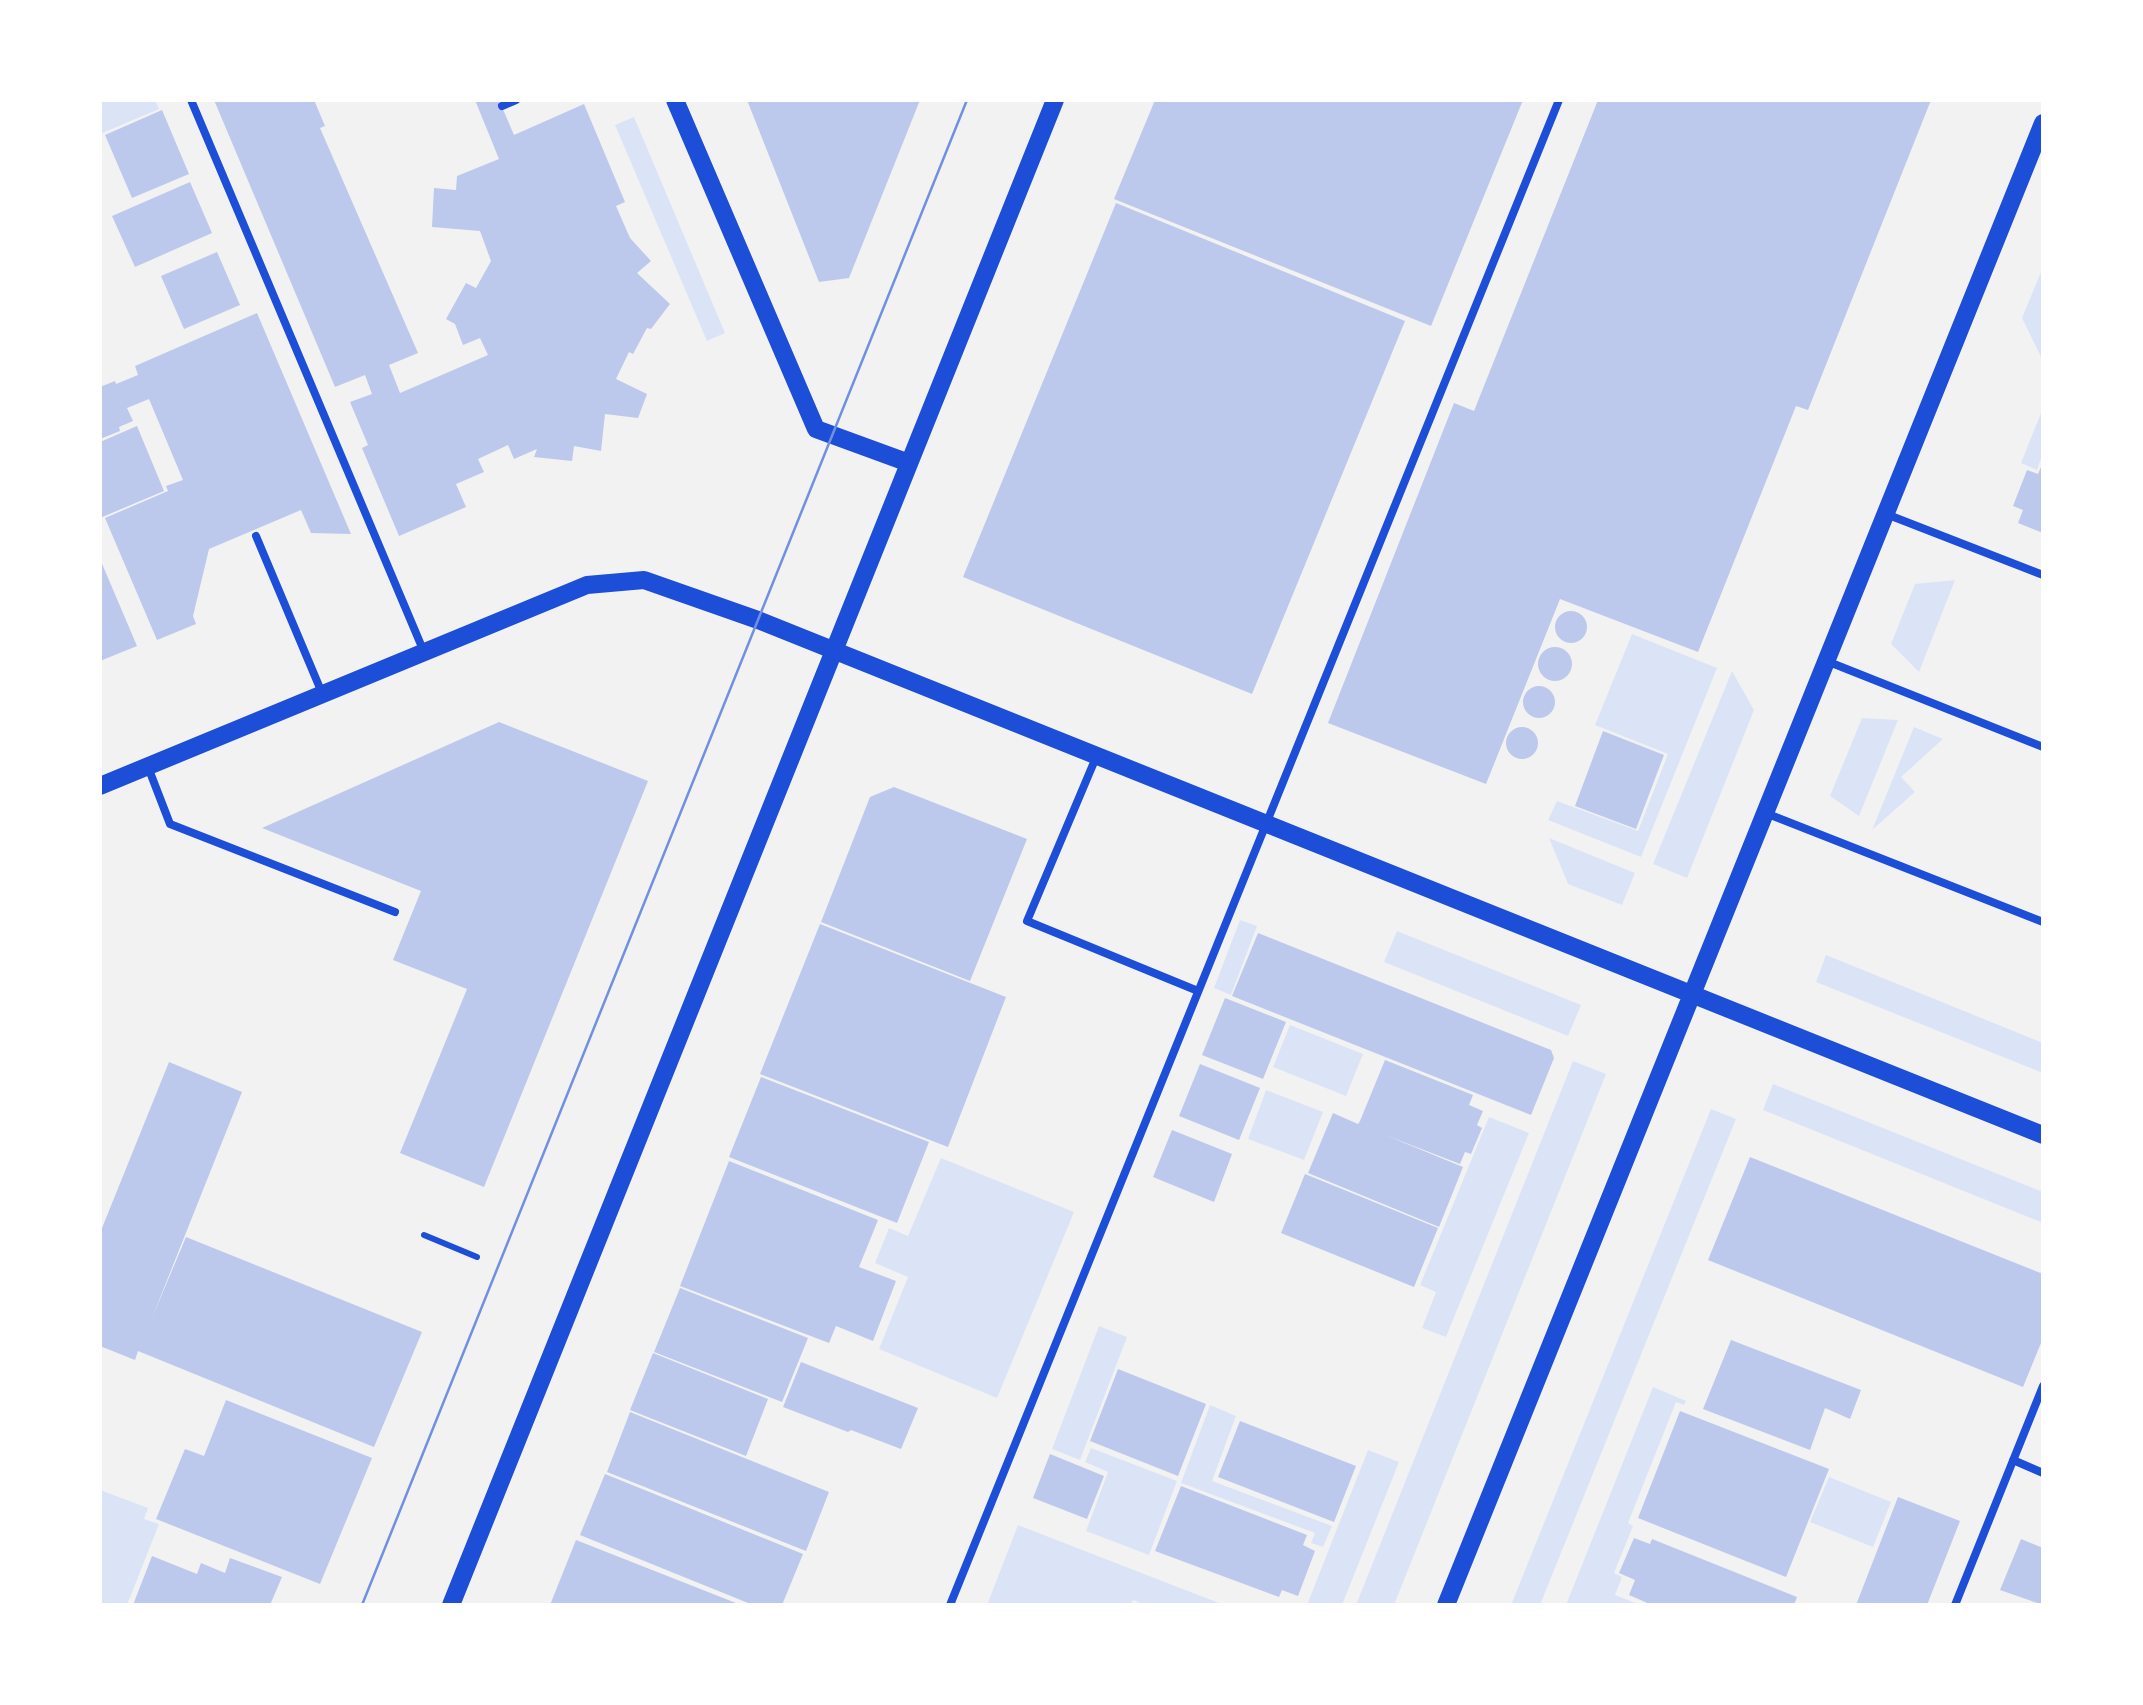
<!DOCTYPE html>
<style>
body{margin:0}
#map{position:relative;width:2143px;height:1705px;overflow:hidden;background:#f2f2f2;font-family:"Noto Sans",sans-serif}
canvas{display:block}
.frame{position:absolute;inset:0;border:102px solid #fff;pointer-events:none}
</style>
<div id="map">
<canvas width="2143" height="1705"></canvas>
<div class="frame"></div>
</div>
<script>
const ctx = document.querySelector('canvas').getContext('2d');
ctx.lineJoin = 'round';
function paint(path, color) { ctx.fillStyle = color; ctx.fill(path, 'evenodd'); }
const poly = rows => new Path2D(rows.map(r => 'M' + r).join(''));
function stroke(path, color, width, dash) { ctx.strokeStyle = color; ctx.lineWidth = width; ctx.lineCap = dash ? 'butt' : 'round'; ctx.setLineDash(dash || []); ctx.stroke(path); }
paint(poly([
 [100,100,155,100,159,109,100,134],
 [634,117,725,333,707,341,615,125],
 [2043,267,2043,361,2022,318],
 [2043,408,2043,453,2037,470,2021,463],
 [1955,580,1919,672,1891,644,1915,584],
 [1632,634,1717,668,1641,857,1548,820,1557,801,1638,831,1668,754,1595,725],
 [1732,671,1754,710,1687,878,1653,864],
 [1862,718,1898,720,1859,816,1830,796],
 [1914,727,1943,739,1901,777,1915,792,1872,830],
 [1549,838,1635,873,1622,905,1568,884],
 [1240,920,1257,926,1231,995,1214,988],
 [1397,931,1581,1005,1568,1036,1384,962],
 [1826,955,2043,1043,2043,1073,1816,982],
 [1290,1025,1363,1054,1346,1096,1273,1067],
 [1573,1061,1606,1074,1394,1605,1356,1605],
 [1773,1084,2043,1192,2043,1223,1763,1110],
 [1266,1090,1323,1112,1304,1160,1248,1139],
 [1711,1109,1736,1119,1540,1605,1511,1605],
 [1489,1117,1529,1133,1446,1337,1422,1328,1436,1292,1420,1285],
 [941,1158,1074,1212,997,1398,879,1349,908,1277,875,1263,889,1228,908,1236],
 [1099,1326,1127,1337,1080,1460,1052,1449],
 [1653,1387,1686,1401,1684,1405,1676,1402,1628,1523,1633,1526,1614,1573,1622,1577,1615,1595,1640,1605,1566,1605],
 [1210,1405,1236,1416,1212,1481,1332,1526,1323,1547,1311,1543,1315,1533,1181,1483],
 [1091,1448,1177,1481,1149,1555,1086,1531,1108,1472,1085,1462],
 [1368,1450,1399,1462,1342,1605,1307,1605],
 [1829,1477,1891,1502,1873,1547,1810,1522],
 [100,1490,148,1508,144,1519,159,1524,127,1605,100,1605],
 [1018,1525,1224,1605,1145,1605,1133,1600,1131,1605,987,1605]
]), '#dbe4f7');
paint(poly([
 [214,100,314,100,325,126,320,128,418,353,389,365,400,393,488,355,480,338,463,345,455,324,446,319,466,283,476,288,491,261,480,231,432,227,434,188,456,190,457,176,499,159,475,100,499,100,514,135,584,104,625,202,616,206,630,238,651,261,637,273,670,304,651,329,647,328,633,354,629,352,616,379,647,394,638,418,605,414,601,451,574,446,572,461,534,457,537,449,514,459,508,445,478,459,484,472,456,484,466,507,399,536,362,448,368,445,350,402,372,394,365,375,335,387],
 [747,100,920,100,849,278,819,282],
 [1155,100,1523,100,1431,326,1114,199],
 [1598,100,1931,100,1808,410,1796,406,1698,652,1560,599,1486,784,1328,723,1454,403,1474,411],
 [162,110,189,174,132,198,105,135],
 [190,182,212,233,135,267,112,216],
 [1116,203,1405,321,1252,694,963,577],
 [217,252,240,305,184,329,161,276],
 [257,313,351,534,311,533,301,510,209,549,193,616,196,624,157,640,105,518,168,491,166,486,183,480,149,399,127,408,133,421,119,427,120,431,100,439,100,387,115,381,116,384,138,375,135,366],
 [137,426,164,491,100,518,100,442],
 [2043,462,2043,533,2018,523,2023,510,2013,506,2027,470,2038,474],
 [100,559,137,646,100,661],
 '1555 627a16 16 0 1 1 32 0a16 16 0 1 1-32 0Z',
 '1538 664a17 17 0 1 1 34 0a17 17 0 1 1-34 0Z',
 '1523 702a16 16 0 1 1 32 0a16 16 0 1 1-32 0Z',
 [499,722,648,781,484,1187,400,1153,467,989,393,960,421,891,262,828],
 '1506 743a16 16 0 1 1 32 0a16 16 0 1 1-32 0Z',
 [1603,731,1664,755,1636,829,1575,806],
 [894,787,1027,839,970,981,821,922,870,797],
 [820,924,1006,997,948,1147,760,1074],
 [1258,933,1551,1050,1554,1058,1531,1115,1232,996],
 [1225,998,1286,1022,1263,1079,1202,1055],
 [1385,1060,1473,1095,1469,1105,1483,1111,1477,1125,1482,1128,1471,1154,1465,1152,1460,1164,1385,1135,1463,1167,1439,1227,1308,1173,1333,1113,1358,1124,1360,1121],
 [169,1062,242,1092,152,1318,186,1237,422,1332,374,1447,138,1351,135,1360,100,1346,100,1233],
 [1200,1064,1260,1088,1239,1140,1179,1116],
 [761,1077,929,1142,897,1223,729,1157],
 [1172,1130,1232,1154,1214,1202,1153,1177],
 [1750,1157,2043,1274,2043,1338,2023,1387,1708,1260],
 [729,1161,878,1220,859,1267,896,1281,873,1341,836,1326,829,1343,680,1286],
 [1305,1174,1438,1228,1414,1287,1281,1233],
 [680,1288,808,1338,782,1402,654,1352],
 [1731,1340,1861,1390,1850,1419,1825,1408,1810,1450,1703,1409],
 [653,1353,768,1399,746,1456,630,1410],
 [801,1362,918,1408,901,1449,851,1430,848,1432,783,1407],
 [1118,1369,1206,1404,1178,1476,1090,1441],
 [226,1400,372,1458,320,1584,156,1519,185,1449,204,1456],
 [1680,1411,1829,1469,1786,1577,1638,1518],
 [630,1412,829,1492,806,1551,607,1472],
 [1240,1421,1356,1466,1334,1522,1218,1477],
 [1050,1454,1104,1476,1087,1519,1033,1498],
 [605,1474,803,1554,782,1605,753,1605,580,1535],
 [1181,1486,1307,1535,1303,1545,1315,1551,1298,1596,1282,1590,1279,1597,1155,1551],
 [1898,1497,1960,1521,1927,1605,1856,1605],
 [1634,1538,1650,1544,1652,1539,1797,1597,1794,1605,1652,1605,1629,1595,1635,1580,1619,1573],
 [2021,1539,2043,1548,2043,1605,2000,1590],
 [576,1540,741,1605,550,1605],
 [152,1556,197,1574,201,1563,225,1573,230,1558,282,1577,270,1605,133,1605]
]), '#bdc9ec');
stroke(poly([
 [424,1235,477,1257]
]), '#1d4ed8', 6);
stroke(poly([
 [191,100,424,652],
 [502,106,516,100],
 [1886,514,2043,575],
 [256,536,322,693],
 [1829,662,2043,747],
 [1097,755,1027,921,1198,991],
 [148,767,170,824,395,912],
 [1768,814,2043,922],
 [2013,1460,2043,1473],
 [950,1605,1559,100],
 [1955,1605,2043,1386]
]), '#1d4ed8', 8);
stroke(poly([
 [675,100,816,429,909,463],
 [100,786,587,585,644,580,758,620,2043,1135],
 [451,1605,1055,100],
 [1446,1605,2043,123]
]), '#1d4ed8', 18);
stroke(poly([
 [362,1605,967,100]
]), '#7290e2', 2.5);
</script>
